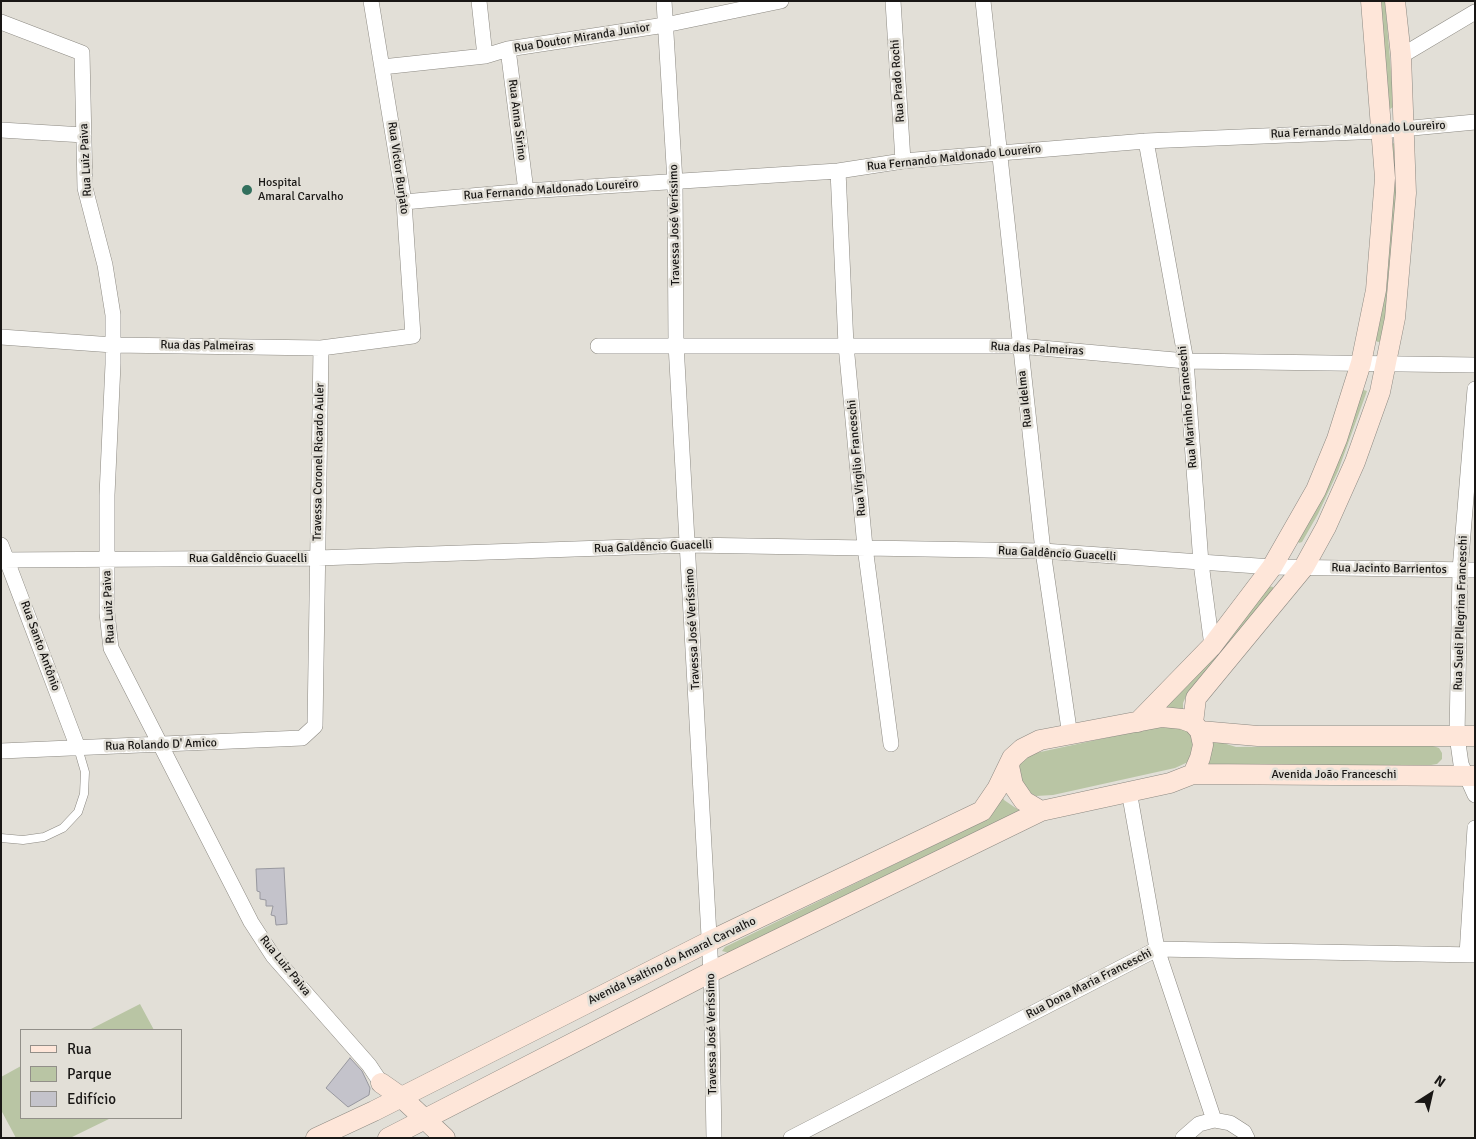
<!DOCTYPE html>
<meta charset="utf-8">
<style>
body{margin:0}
#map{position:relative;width:1476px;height:1139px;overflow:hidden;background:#e2dfd7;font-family:Signika,sans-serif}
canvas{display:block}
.frame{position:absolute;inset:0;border:2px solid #191715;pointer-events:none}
.legend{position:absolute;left:20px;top:1029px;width:162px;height:90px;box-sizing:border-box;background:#e2dfd7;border:1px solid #928f89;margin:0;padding:6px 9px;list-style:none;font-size:15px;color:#191715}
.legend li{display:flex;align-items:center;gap:10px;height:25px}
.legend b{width:25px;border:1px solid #928f89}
.north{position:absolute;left:1406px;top:1069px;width:50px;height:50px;-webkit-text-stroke:4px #e2dfd7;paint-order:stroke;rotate:35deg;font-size:14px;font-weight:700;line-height:20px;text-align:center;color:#191715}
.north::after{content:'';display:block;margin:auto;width:18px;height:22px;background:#191715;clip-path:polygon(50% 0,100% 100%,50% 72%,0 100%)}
</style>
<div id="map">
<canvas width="1476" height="1139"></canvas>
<div class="frame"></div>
<ul class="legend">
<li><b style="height:6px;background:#fee6d9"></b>Rua</li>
<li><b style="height:14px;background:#b9c5a4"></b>Parque</li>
<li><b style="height:14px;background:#c4c3cb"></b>Edifício</li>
</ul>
<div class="north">N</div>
</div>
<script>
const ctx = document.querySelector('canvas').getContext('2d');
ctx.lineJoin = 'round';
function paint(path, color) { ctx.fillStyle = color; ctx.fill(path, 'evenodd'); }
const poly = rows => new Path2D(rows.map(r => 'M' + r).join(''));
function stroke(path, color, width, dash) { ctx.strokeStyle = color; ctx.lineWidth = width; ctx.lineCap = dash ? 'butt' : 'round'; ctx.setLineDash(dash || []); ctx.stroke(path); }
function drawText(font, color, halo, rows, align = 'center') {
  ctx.font = font + ' Signika,sans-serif'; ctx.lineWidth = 5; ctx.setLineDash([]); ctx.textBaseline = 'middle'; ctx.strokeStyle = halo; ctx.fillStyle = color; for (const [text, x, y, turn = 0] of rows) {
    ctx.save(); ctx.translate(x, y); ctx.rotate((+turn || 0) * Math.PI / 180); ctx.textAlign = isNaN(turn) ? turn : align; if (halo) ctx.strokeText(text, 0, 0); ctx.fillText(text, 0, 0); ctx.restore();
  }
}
paint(poly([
 [1377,1,1385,1,1394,106,1389,110],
 [1394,143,1398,146,1393,267,1382,341,1378,342,1374,340,1390,145],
 [1360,389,1367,391,1338,471,1318,514,1302,542,1299,543,1296,539],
 [1268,586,1273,587,1273,590,1213,667,1187,694,1183,703,1183,714,1160,707],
 [1175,723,1192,734,1194,742,1193,754,1188,762,1175,768,1053,795,1036,796,1024,789,1017,769,1021,760,1031,754],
 [1211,739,1236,747,1430,745,1439,748,1442,753,1442,759,1437,764,1431,765,1203,766],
 [1001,793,1004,800,1023,813,729,953,722,951,725,947,975,825,987,816],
 [140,1004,154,1030,89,1030],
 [21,1066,21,1118,111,1118,70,1138,16,1138,1,1110,1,1077]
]), '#b9c5a4');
const building = poly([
 [284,868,287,924,276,925,275,916,271,915,273,906,266,906,266,900,260,899,260,892,257,891,256,869,284,868],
 [350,1058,362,1071,370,1088,369,1095,348,1107,326,1088,350,1058]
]);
paint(building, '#c4c3cb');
stroke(building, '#97979e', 1);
const lane = poly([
 [1,838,23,840,44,837,63,828,78,812,84,794,85,772,78,748]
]);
const street = poly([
 [479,1,485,56],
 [664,1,675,182,676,344,711,972,714,1138],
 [893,1,903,161],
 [983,1,1043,551,1070,736],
 [1,22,82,53,85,188,105,265,113,315,113,364,107,495,107,613,111,648,251,922,273,956,369,1065,381,1083],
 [508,49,526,191],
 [1401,56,1475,12],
 [382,67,485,56,508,49,665,25,781,1],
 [1,130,84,135],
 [1146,141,1186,361,1201,563,1212,646],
 [838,171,846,345,865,547,891,744],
 [404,202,526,191,838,171,903,161,1146,141,1381,131,1475,122],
 [1,337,113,345,321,348,413,336,404,202,371,1],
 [598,346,1019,346,1186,361,1475,365],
 [1475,389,1460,570,1457,736,1461,764,1475,795],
 [1,545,78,748],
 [1,560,318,558,689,545,1043,551,1272,567,1475,570],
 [1,751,302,738,315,726,321,348],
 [1129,791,1157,949,1214,1120],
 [1467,955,1475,828],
 [791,1138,1157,949,1475,955],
 [1183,1138,1199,1124,1214,1120,1230,1123,1244,1132,1247,1138]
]);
const secondary = poly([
 [1138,722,1212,646,1272,567,1316,490,1337,439,1361,363,1376,290,1385,178,1371,1],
 [1193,723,1196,698,1304,567,1326,527,1355,462,1380,392,1395,318,1406,193,1401,56,1395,1],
 [1200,731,1258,736,1475,736],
 [1009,766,1013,785,1024,801,1041,811],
 [1193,774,1475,776],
 [381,1083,401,1097,445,1138],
 [316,1138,374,1111,708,942,982,811,997,789,1012,758,1022,749,1040,740,1162,717,1182,719,1193,723,1200,731,1203,745,1200,758,1193,774,1170,783,1041,811,711,972,388,1138]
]);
stroke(lane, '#8c8982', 9);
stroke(street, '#8c8982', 16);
stroke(secondary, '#8c8982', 21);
stroke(lane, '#fff', 8);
stroke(street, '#fff', 15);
stroke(secondary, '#fee6d9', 20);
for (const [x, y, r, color] of [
 [247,190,6,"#32705d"]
]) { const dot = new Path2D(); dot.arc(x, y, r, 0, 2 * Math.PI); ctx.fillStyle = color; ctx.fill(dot); stroke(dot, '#e2dfd7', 2); }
drawText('12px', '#191715', '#e2dfd7', [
 ["Rua Doutor Miranda Junior",582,38,-9],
 ["Rua Prado Rochi",898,81,-94],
 ["Rua Anna Sirino",517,120,83],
 ["Rua Fernando Maldonado Loureiro",1358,130,-3],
 ["Rua Fernando Maldonado Loureiro",954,158,-6],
 ["Rua Luiz Paiva",86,160,-93],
 ["Rua Victor Burjato",398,168,82],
 ["Rua Fernando Maldonado Loureiro",551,190,-4],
 ["Travessa José Veríssimo",675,225,-91],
 ["Rua das Palmeiras",207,346,1],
 ["Rua das Palmeiras",1037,349,3],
 ["Rua Idelma",1025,399,-96],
 ["Rua Marinho Franceschi",1188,407,-95],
 ["Rua Virgilio Franceschi",857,458,-95],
 ["Travessa Coronel Ricardo Auler",319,462,-89],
 ["Rua Galdêncio Guacelli",653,547,-2],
 ["Rua Galdêncio Guacelli",1057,554,3],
 ["Rua Galdêncio Guacelli",248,559],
 ["Rua Jacinto Barrientos",1389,569,1],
 ["Rua Luiz Paiva",109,607,-93],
 ["Rua Sueli Pllegrina Franceschi",1461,613,-88],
 ["Travessa José Veríssimo",693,629,-93],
 ["Rua Santo Antônio",40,646,70],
 ["Rua Rolando D' Amico",161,745,-2],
 ["Avenida João Franceschi",1334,775],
 ["Avenida Isaltino do Amaral Carvalho",672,961,-26],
 ["Rua Luiz Paiva",285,966,51],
 ["Rua Dona Maria Franceschi",1089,984,-27],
 ["Travessa José Veríssimo",712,1034,-91]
]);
drawText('12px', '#191715', '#e2dfd7', [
 ["Hospital",258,183],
 ["Amaral Carvalho",258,197]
], 'left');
</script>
